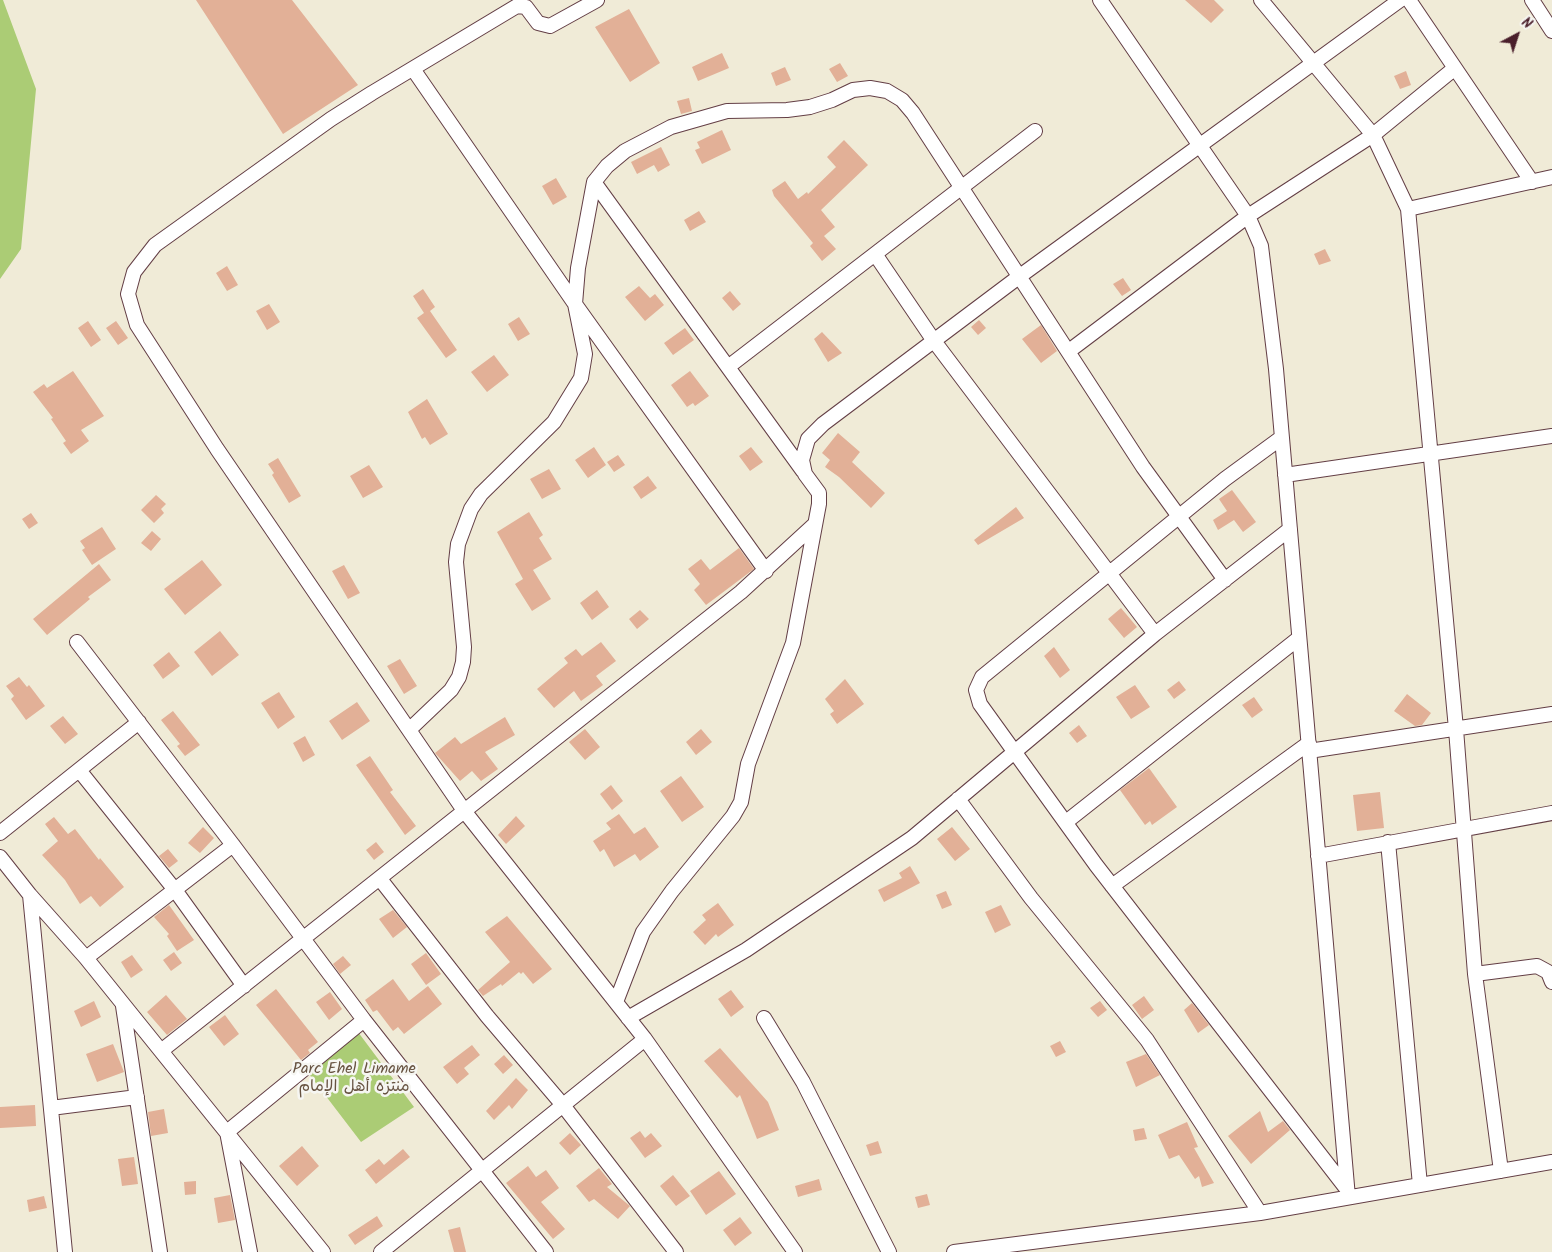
<!DOCTYPE html>
<meta charset="utf-8">
<style>
body{margin:0}
#map{position:relative;width:1552px;height:1252px;overflow:hidden;background:#f0ebd7;font-family:Kalam,sans-serif}
canvas{display:block}
.north{position:absolute;left:1492px;top:10px;width:50px;height:50px;-webkit-text-stroke:4px #f6f6f2;paint-order:stroke;rotate:40deg;font-size:14px;font-weight:700;line-height:20px;text-align:center;color:#4a1f2b}
.north::after{content:'';display:block;margin:auto;width:18px;height:22px;background:#4a1f2b;clip-path:polygon(50% 0,100% 100%,50% 72%,0 100%)}
</style>
<div id="map">
<canvas width="1552" height="1252"></canvas>
<div class="north">N</div>
</div>
<script>
const ctx = document.querySelector('canvas').getContext('2d');
ctx.lineJoin = 'round';
function paint(path, color) { ctx.fillStyle = color; ctx.fill(path, 'evenodd'); }
const poly = rows => new Path2D(rows.map(r => 'M' + r).join(''));
function stroke(path, color, width, dash) { ctx.strokeStyle = color; ctx.lineWidth = width; ctx.lineCap = dash ? 'butt' : 'round'; ctx.setLineDash(dash || []); ctx.stroke(path); }
function drawText(font, color, halo, rows, align = 'center') {
  ctx.font = font + ' Kalam,"Playpen Sans Arabic",sans-serif'; ctx.lineWidth = 5; ctx.setLineDash([]); ctx.textBaseline = 'middle'; ctx.strokeStyle = halo; ctx.fillStyle = color; for (const [text, x, y, turn = 0] of rows) {
    ctx.save(); ctx.translate(x, y); ctx.rotate((+turn || 0) * Math.PI / 180); ctx.textAlign = isNaN(turn) ? turn : align; if (halo) ctx.strokeText(text, 0, 0); ctx.fillText(text, 0, 0); ctx.restore();
  }
}
paint(poly([
 [0,0,3,0,36,89,21,249,0,279],
 [358,1032,414,1107,361,1142,309,1074]
]), '#abcc75');
paint(poly([
 [196,0,292,0,358,85,283,134],
 [1185,0,1214,0,1224,10,1211,23],
 [629,9,660,63,630,82,595,27],
 [722,53,729,68,698,81,692,67],
 [840,63,848,76,837,82,829,69],
 [785,67,791,80,776,86,771,73],
 [1406,71,1411,85,1400,89,1394,76],
 [689,98,692,111,681,114,677,101],
 [722,130,731,150,702,164,695,150,700,148,697,142],
 [844,140,868,165,821,210,835,227,824,236,836,249,822,261,810,246,813,243,774,196,772,190,785,181,798,199,807,192,808,194,836,167,827,157],
 [661,147,670,165,658,172,654,165,637,174,631,162],
 [556,178,567,197,553,205,542,186],
 [699,211,706,222,690,231,684,220],
 [1325,249,1331,261,1319,265,1314,254],
 [227,266,238,285,227,291,216,273],
 [1123,278,1131,290,1122,296,1113,284],
 [639,286,650,298,655,294,664,305,645,321,625,297],
 [423,289,435,307,430,311,457,350,446,358,417,318,424,313,413,296],
 [730,291,741,304,733,311,722,298],
 [269,304,280,322,267,330,256,311],
 [519,317,530,334,518,341,508,324],
 [979,320,986,328,978,335,971,327],
 [88,321,101,340,91,347,78,328],
 [116,321,128,338,118,345,106,328],
 [1041,325,1057,351,1041,363,1022,339],
 [685,328,694,340,673,355,664,343],
 [822,332,842,353,828,362,814,339],
 [494,355,509,375,487,392,471,372],
 [73,371,104,416,81,430,89,441,71,454,63,443,66,441,51,419,53,418,33,392,44,384,47,388],
 [690,371,709,396,695,406,693,403,687,407,671,385],
 [427,399,448,434,430,445,425,437,422,439,408,412],
 [838,433,860,452,852,462,885,493,871,508,839,477,825,467,830,460,822,453],
 [594,447,606,465,588,478,575,460],
 [751,447,763,462,750,471,739,456],
 [618,455,625,465,614,472,607,462],
 [278,458,301,496,289,503,272,475,274,473,268,464],
 [369,465,383,487,363,498,350,476],
 [549,469,561,489,542,499,530,479],
 [648,476,657,488,641,499,633,487],
 [1232,490,1256,522,1243,532,1234,520,1218,530,1213,520,1227,511,1219,499],
 [156,495,166,504,161,509,164,513,154,523,141,510],
 [1016,507,1024,518,978,545,974,540],
 [529,512,543,535,539,538,552,559,533,570,551,599,532,611,515,584,523,579,497,532],
 [31,513,38,523,29,529,22,519],
 [102,527,116,549,92,565,82,550,85,548,80,541],
 [152,531,161,539,151,551,141,543],
 [739,548,754,569,706,605,694,590,700,584,688,569,701,559,710,570],
 [202,560,222,585,185,615,164,589],
 [99,564,111,580,88,597,90,599,47,635,33,619],
 [344,565,360,593,348,599,332,571],
 [597,590,609,607,592,620,580,603],
 [1121,608,1137,627,1124,638,1108,619],
 [640,610,649,619,637,629,629,619],
 [220,631,239,655,212,676,194,652],
 [601,642,616,661,596,676,603,685,581,701,574,691,554,708,537,689,568,663,564,658,576,649,582,656],
 [1054,647,1070,670,1060,678,1044,656],
 [169,652,180,666,163,679,153,665],
 [400,659,417,686,404,694,387,666],
 [19,677,27,687,29,685,45,706,26,720,11,699,14,696,6,686],
 [845,679,864,704,837,724,830,714,834,711,825,699],
 [1179,681,1186,690,1174,699,1167,690],
 [1135,685,1150,707,1131,719,1116,697],
 [279,692,295,717,278,729,261,703],
 [1407,694,1431,713,1422,725,1415,726,1394,711],
 [1254,697,1263,710,1252,718,1242,705],
 [357,702,370,721,342,740,329,721],
 [173,711,200,745,185,756,177,746,180,744,161,720],
 [63,716,78,734,65,744,50,726],
 [505,717,515,735,485,752,498,769,481,781,472,771,460,781,435,753,455,737,461,744],
 [1079,725,1087,736,1077,743,1069,733],
 [585,729,600,747,585,760,569,742],
 [701,729,712,742,696,755,686,742],
 [305,736,315,755,303,762,293,743],
 [370,756,393,790,390,792,416,826,405,835,356,765],
 [1149,768,1177,807,1152,825,1150,821,1145,825,1120,790],
 [681,776,704,807,682,822,660,791],
 [611,785,623,801,612,810,600,794],
 [1380,792,1384,828,1357,831,1353,795],
 [619,814,634,834,645,827,659,847,640,861,635,854,614,867,604,849,600,852,593,841,611,829,606,823],
 [516,816,525,826,506,844,498,835],
 [54,817,68,834,75,829,99,860,100,858,124,887,100,907,91,896,80,904,65,880,42,855,58,841,45,824],
 [203,827,214,838,200,853,188,843],
 [952,827,970,849,955,861,937,839],
 [376,842,384,852,374,860,366,850],
 [168,849,178,861,169,868,159,856],
 [910,866,920,883,884,902,878,890,902,878,899,873],
 [946,891,952,905,942,909,936,895],
 [718,903,734,925,718,937,716,934,705,945,693,932,706,920,702,915],
 [169,905,194,940,177,951,167,936,169,934,154,917],
 [1001,905,1011,925,995,933,985,912],
 [393,910,407,927,393,938,379,919],
 [507,916,552,969,533,984,523,972,521,974,519,972,502,986,501,984,483,996,478,990,510,962,485,932],
 [174,952,182,963,171,971,163,960],
 [426,953,441,974,426,985,411,964],
 [132,955,143,970,131,978,121,962],
 [343,956,351,965,340,974,333,964],
 [393,979,409,1001,428,986,442,1004,404,1034,398,1027,393,1031,377,1010,373,1012,365,1000],
 [276,989,318,1042,308,1050,310,1053,301,1060,256,1005],
 [731,990,744,1007,731,1017,718,999],
 [330,992,342,1009,329,1020,316,1002],
 [166,995,187,1019,167,1035,147,1012],
 [1144,996,1154,1010,1142,1019,1132,1005],
 [94,1001,101,1017,81,1027,74,1011],
 [1100,1001,1107,1010,1098,1017,1090,1008],
 [1192,1003,1209,1025,1198,1033,1184,1010],
 [225,1015,239,1034,224,1046,209,1027],
 [1060,1041,1066,1052,1056,1057,1050,1046],
 [113,1044,124,1072,97,1082,86,1054],
 [472,1045,480,1055,464,1068,469,1074,457,1084,443,1067],
 [720,1048,768,1102,779,1130,757,1139,740,1095,737,1098,704,1061],
 [1146,1054,1160,1075,1136,1087,1126,1062],
 [504,1055,513,1065,503,1074,494,1064],
 [516,1078,528,1090,512,1109,509,1105,494,1120,486,1111],
 [35,1105,36,1126,0,1128,0,1107],
 [164,1109,168,1133,151,1136,148,1112],
 [1260,1111,1268,1132,1283,1121,1290,1130,1251,1164,1228,1136],
 [1187,1122,1198,1147,1194,1148,1214,1183,1202,1187,1199,1176,1195,1179,1179,1155,1169,1159,1158,1135],
 [1144,1128,1147,1139,1135,1141,1133,1130],
 [640,1131,645,1138,651,1133,662,1146,645,1158,630,1138],
 [570,1133,581,1145,570,1155,559,1143],
 [878,1141,882,1153,870,1156,866,1145],
 [302,1146,319,1166,297,1186,279,1166],
 [403,1149,410,1157,376,1184,365,1170,379,1159,384,1165],
 [134,1157,138,1184,122,1186,118,1159],
 [528,1166,536,1177,546,1170,559,1188,541,1202,565,1229,553,1239,506,1183],
 [599,1168,612,1184,607,1187,630,1206,618,1219,594,1199,589,1202,576,1186],
 [719,1171,736,1194,706,1215,690,1191],
 [673,1175,690,1196,676,1206,660,1186],
 [819,1179,822,1190,798,1197,795,1186],
 [196,1181,196,1194,185,1195,184,1182],
 [927,1194,930,1205,918,1208,915,1197],
 [230,1195,235,1220,218,1223,214,1198],
 [44,1196,47,1208,29,1212,27,1200],
 [377,1216,383,1226,355,1245,348,1235],
 [740,1217,752,1233,735,1246,723,1230],
 [460,1227,466,1252,454,1252,448,1230]
]), '#e2b097');
const minor = poly([
 [597,0,550,26,538,23,526,7,517,6,372,93,331,119,155,245,134,272,128,294,137,325,217,449,465,812,645,1039,795,1252],
 [1100,0,1248,216,1261,246,1276,369,1348,1197],
 [1261,0,1373,135,1408,209,1456,729,1475,974,1501,1171],
 [1409,0,1532,182],
 [1532,0,1552,31],
 [413,69,575,304,766,571],
 [594,182,803,471],
 [1408,209,1552,177],
 [875,254,934,341,1155,634],
 [1069,351,1248,216,1373,135,1455,68],
 [728,367,1035,131],
 [1281,438,1225,479,982,677,976,690,980,704,1096,865,1346,1188],
 [1285,475,1552,436],
 [77,642,233,845,364,1020,546,1252],
 [409,730,451,690,459,677,463,662,464,647,456,562,458,544,471,509,481,494,554,422,581,378,585,354,575,304,578,268,594,182,607,166,625,151,671,127,727,111,787,110,810,107,832,100,853,90,870,88,887,91,902,100,913,113,1143,467,1225,580],
 [1309,751,1552,714],
 [79,770,175,890,244,986],
 [958,799,1031,898,1147,1040,1260,1213],
 [1066,822,1299,638],
 [0,833,139,722],
 [1388,842,1420,1185],
 [1318,856,1552,813],
 [0,857,30,895,86,958,323,1252],
 [380,879,487,1016,562,1104,676,1252],
 [1112,886,1309,743],
 [30,895,65,1252],
 [86,958,233,845],
 [1475,974,1537,966,1548,972,1552,982],
 [616,1002,643,932,672,891,733,816,741,802,748,764,793,643,819,504,819,493,805,474,802,460,808,439,823,424,1020,276,1400,0],
 [123,1006,160,1252],
 [628,1018,746,950,912,838,1155,634,1290,529],
 [764,1018,803,1082,889,1252],
 [161,1051,741,592,814,525],
 [51,1108,137,1097],
 [250,1252,227,1132,364,1020],
 [381,1252,645,1039],
 [954,1252,1260,1213,1552,1162]
]);
stroke(minor, '#633e45', 16);
stroke(minor, '#fff', 14);
drawText('16px', '#675341', '#f6f6f2', [
 ["Parc Ehel Limame",354,1070],
 ["منتزه أهل الإمام",354,1088]
]);
</script>
